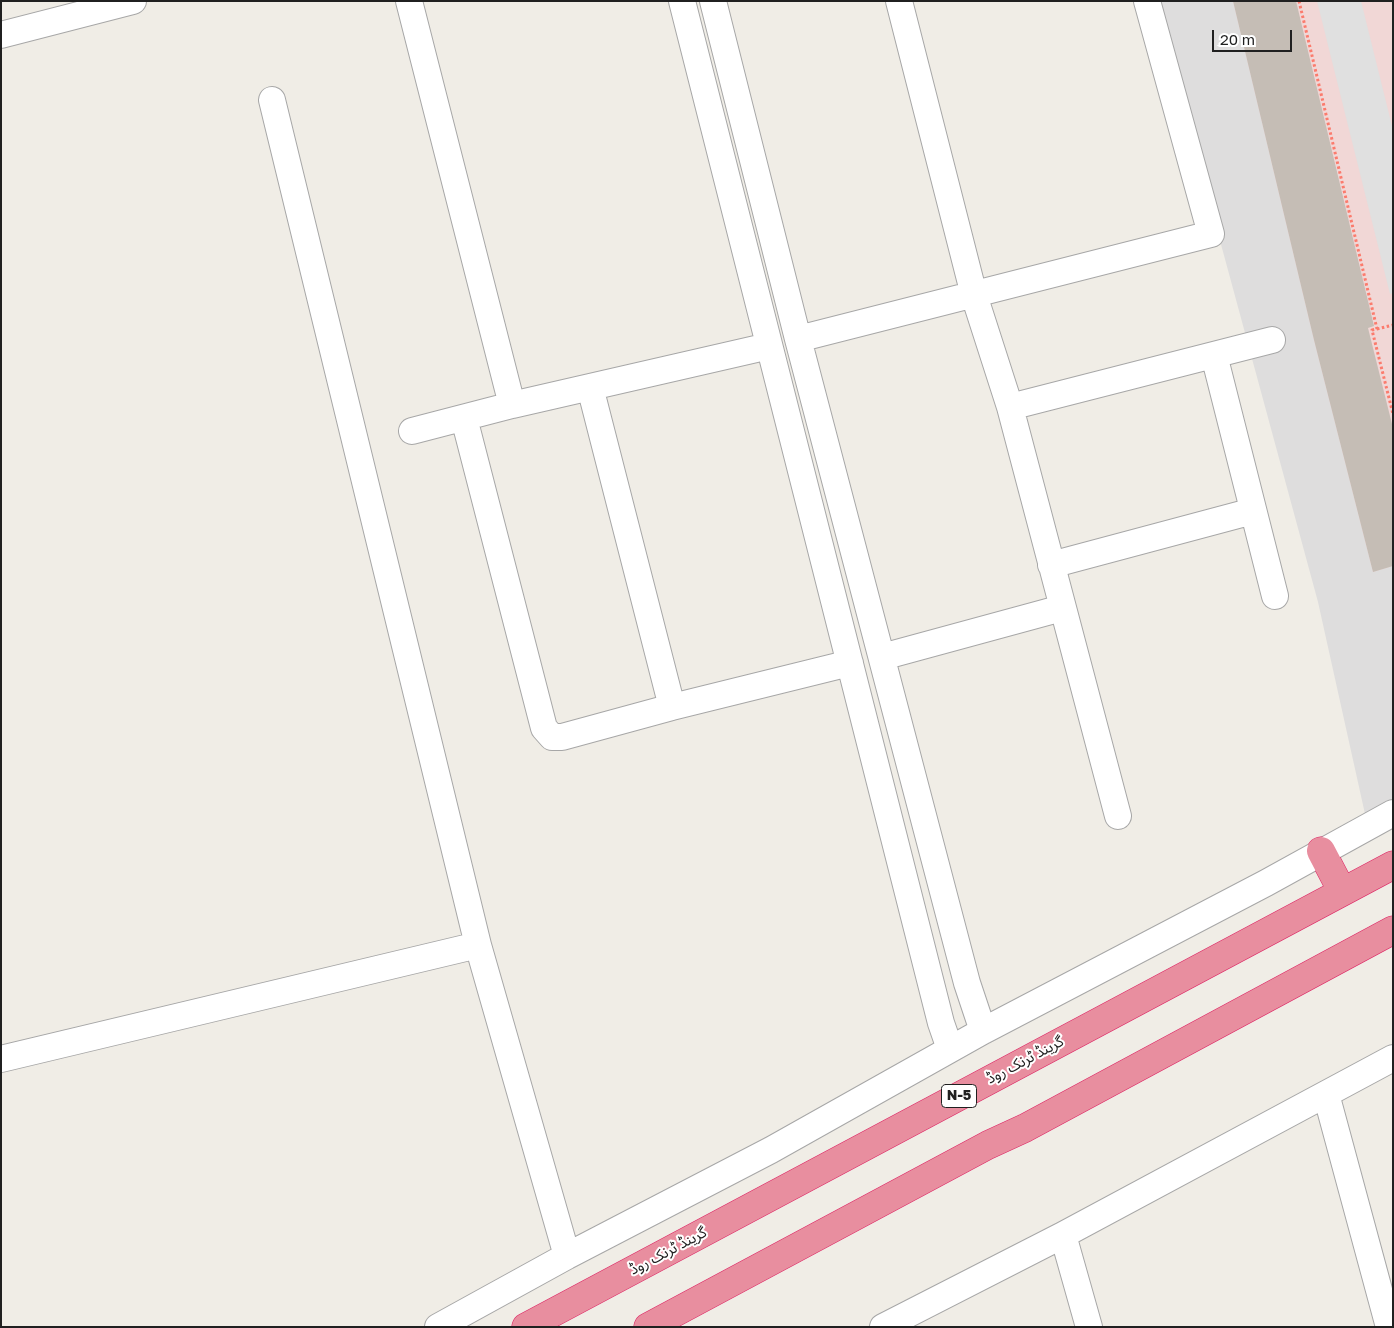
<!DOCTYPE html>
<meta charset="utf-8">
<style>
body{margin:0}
#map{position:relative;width:1394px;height:1328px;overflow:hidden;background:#f0ede6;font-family:"Golos Text",sans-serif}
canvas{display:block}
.frame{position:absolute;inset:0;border:2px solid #202020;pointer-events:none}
.scale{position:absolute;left:1212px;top:30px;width:80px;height:22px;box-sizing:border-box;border:2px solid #202020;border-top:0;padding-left:6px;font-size:15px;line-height:18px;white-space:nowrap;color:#202020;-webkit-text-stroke:4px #fff;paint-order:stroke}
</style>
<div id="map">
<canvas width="1394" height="1328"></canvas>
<div class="frame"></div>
<div class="scale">20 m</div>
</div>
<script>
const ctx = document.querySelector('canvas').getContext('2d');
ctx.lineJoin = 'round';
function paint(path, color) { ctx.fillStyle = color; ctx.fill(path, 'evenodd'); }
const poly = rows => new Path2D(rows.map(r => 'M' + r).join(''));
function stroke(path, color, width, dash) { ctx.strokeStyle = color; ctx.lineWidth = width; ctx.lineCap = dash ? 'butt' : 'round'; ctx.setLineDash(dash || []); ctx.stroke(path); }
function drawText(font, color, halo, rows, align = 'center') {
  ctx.font = font + ' "Golos Text","Noto Sans Arabic",sans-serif'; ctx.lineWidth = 4; ctx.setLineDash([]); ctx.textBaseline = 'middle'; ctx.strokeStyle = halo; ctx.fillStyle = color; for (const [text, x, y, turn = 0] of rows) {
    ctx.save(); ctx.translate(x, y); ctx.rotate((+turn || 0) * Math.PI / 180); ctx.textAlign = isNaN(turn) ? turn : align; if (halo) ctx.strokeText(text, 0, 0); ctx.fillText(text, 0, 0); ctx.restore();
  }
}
paint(poly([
 [1155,1,1393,1,1393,799,1365,814,1318,602]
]), '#dedddd');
paint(poly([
 [1233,1,1393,1,1393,566,1373,572,1314,340]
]), '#f1d7d6');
paint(poly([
 [1317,1,1361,1,1393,130,1393,293,1390,294]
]), '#e0e0e0');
paint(poly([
 [1233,1,1296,1,1374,326,1368,328,1393,428,1393,566,1373,572,1314,340]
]), '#c5bdb5');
const street = poly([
 [409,1,512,405],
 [682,1,941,1023,950,1049],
 [713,1,798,339,967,983,983,1031],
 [899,1,974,295,1010,407,1118,816],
 [1,35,133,1],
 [272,100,478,945,567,1256],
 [798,339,1211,234,1147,1],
 [1214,355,1275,596],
 [590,387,672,707],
 [1010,407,1272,340],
 [464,418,544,728,552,737,562,737,672,707,850,663],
 [412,431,512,405,769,346],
 [1051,565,1253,511],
 [882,657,1062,608],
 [1,1059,478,945],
 [1326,1094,1389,1327],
 [1063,1235,1089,1327],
 [438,1327,567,1256,771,1150,983,1031,1266,883,1393,813],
 [883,1327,1063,1235,1393,1058]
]);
const highway = poly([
 [1321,851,1342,891],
 [526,1327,1393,865],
 [648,1327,988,1145,1025,1128,1393,930]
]);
stroke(street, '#a7a7a7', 28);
stroke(highway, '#dc2564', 29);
stroke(poly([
 [1299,1,1377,329,1372,330,1393,414],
 [1377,329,1393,325]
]), '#fb7b6d', 3, [2.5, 2.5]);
stroke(street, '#fff', 26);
stroke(highway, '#e88e9f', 28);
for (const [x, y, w] of [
 [959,1096,35]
]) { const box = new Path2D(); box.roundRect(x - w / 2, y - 11.5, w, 23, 4); ctx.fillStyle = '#fff'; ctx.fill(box); stroke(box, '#202020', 1); }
drawText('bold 14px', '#202020', null, [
 ["N-5",959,1096]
]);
drawText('15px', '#202020', '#fff', [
 ["گرینڈ ٹرنک روڈ",1025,1060,-28],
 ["گرینڈ ٹرنک روڈ",668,1251,-28]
]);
</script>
